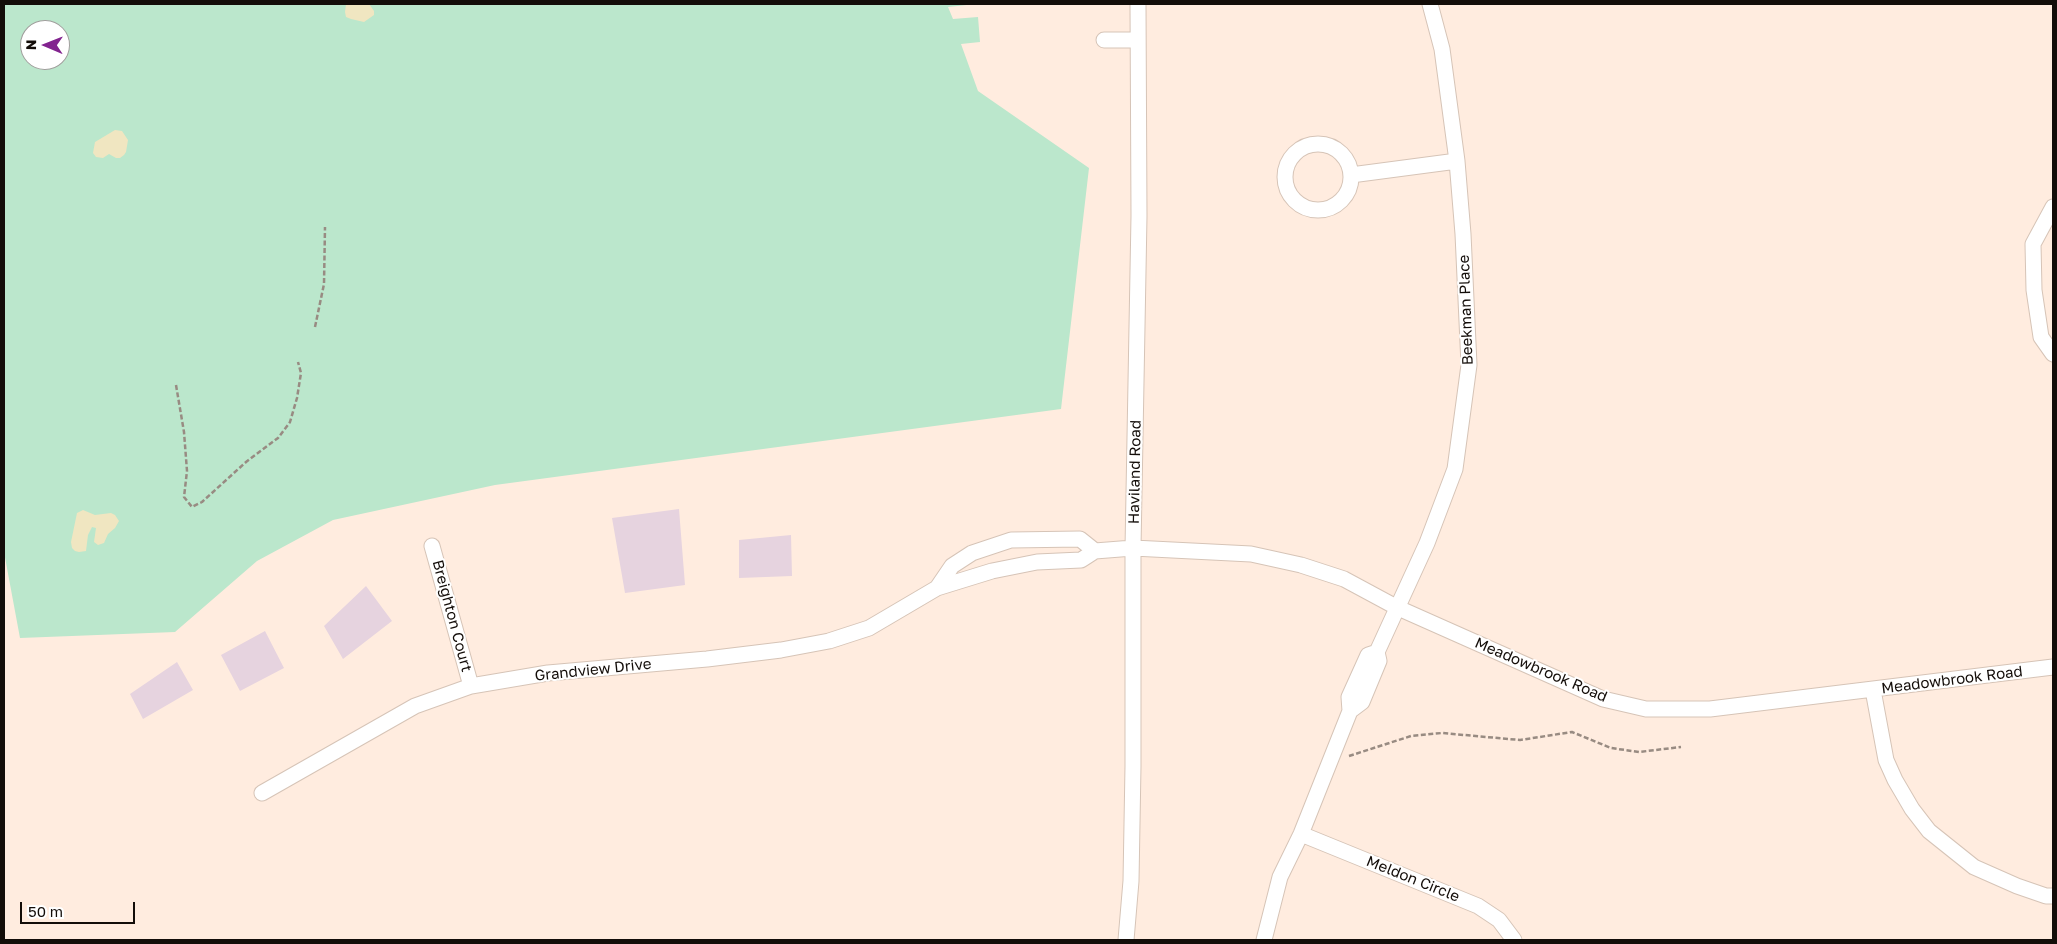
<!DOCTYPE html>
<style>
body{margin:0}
#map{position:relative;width:2057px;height:944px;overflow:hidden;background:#ffecdf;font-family:"Golos Text",sans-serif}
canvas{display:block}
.frame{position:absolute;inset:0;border:5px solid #130d09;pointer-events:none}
.north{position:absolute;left:20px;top:20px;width:50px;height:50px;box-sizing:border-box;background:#fff;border:1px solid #a19e9d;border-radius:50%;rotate:271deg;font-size:14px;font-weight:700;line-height:20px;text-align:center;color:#130d09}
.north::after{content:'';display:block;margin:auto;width:18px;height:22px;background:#82238f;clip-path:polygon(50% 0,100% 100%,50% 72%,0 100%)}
.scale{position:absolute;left:20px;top:902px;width:115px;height:22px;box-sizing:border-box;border:2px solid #130d09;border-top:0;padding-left:6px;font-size:15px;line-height:18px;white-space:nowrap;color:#130d09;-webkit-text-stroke:4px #fff;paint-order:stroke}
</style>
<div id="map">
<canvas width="2057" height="944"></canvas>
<div class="frame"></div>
<div class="north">N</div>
<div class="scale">50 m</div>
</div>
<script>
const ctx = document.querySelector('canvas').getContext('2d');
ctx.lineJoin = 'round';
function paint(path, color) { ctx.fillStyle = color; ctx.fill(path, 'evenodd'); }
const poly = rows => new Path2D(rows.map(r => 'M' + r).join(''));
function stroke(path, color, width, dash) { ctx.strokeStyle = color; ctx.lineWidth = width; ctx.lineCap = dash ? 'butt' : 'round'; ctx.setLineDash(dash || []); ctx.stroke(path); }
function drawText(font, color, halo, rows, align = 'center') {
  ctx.font = font + ' "Golos Text",sans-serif'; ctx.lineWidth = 4; ctx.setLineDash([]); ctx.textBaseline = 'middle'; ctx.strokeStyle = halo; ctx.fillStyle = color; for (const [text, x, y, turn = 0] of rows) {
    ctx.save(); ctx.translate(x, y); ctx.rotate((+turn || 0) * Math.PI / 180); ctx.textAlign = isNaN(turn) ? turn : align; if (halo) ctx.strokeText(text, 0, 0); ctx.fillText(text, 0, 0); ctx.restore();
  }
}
paint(poly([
 [4,4,976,4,948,7,953,19,978,17,980,42,961,44,978,91,1089,168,1061,409,495,485,333,520,257,561,175,632,20,638,4,552],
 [30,30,60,30,60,60,30,60]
]), '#bbe7cc');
paint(poly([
 [346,4,369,4,374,11,374,15,364,22,351,19,346,17,345,12],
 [115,130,122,131,128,140,126,152,124,155,120,158,116,158,109,154,103,158,96,157,93,153,95,142],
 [83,510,95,515,111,513,115,515,119,521,115,528,108,534,104,543,98,545,94,542,96,528,92,527,88,535,86,551,79,552,75,551,72,548,71,542,77,513]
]), '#f0e6c1');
paint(poly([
 [679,509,685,585,625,593,612,518],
 [791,535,792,576,739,578,739,540],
 [366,586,392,621,343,659,324,626],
 [265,631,284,668,240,691,221,655],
 [177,662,193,690,143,719,130,694]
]), '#e6d3df');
const minor = poly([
 [1104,40,1138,40],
 '1285 177a33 33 0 1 1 66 0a33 33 0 1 1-66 0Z',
 [1351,175,1457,161],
 [2053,207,2033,244,2034,290,2041,337,2053,354],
 [432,546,471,686],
 [1095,551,1133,548,1251,554,1301,565,1344,579,1396,607,1603,699,1646,709,1710,709,2053,667],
 [937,588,952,566,972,553,1011,540,1080,539,1095,551],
 [1873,690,1886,760,1895,780,1912,809,1929,831,1974,867,2017,886,2046,896,2053,896],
 [1350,711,1362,702,1379,661,1377,652,1427,543,1455,469,1469,365,1463,234,1457,161,1442,49,1430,4],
 [262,793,415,706,471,686,548,673,707,659,781,650,829,641,869,628,937,588,992,571,1037,562,1081,560,1095,551],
 [1301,834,1478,906,1499,920,1514,940],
 [1126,940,1131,881,1133,766,1133,548,1139,216,1138,4],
 [1264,940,1280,877,1301,834,1350,711,1349,697,1368,655,1377,652]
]);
stroke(minor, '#d6c4b7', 17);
stroke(poly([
 [315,327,324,284,325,227],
 [176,385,184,432,187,471,184,497,192,507,202,502,246,462,278,438,290,422,297,398,301,373,298,362],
 [1349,756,1411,736,1442,733,1520,740,1572,732,1611,748,1639,752,1681,747]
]), '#988b82', 2.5, [5, 2.5]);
stroke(minor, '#fff', 15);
drawText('15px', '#130d09', '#fff', [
 ["Beekman Place",1466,310,-92],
 ["Haviland Road",1135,472,-89],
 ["Breighton Court",452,616,75],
 ["Grandview Drive",593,670,-6],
 ["Meadowbrook Road",1541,670,23],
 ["Meadowbrook Road",1952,680,-7],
 ["Meldon Circle",1413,879,22]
]);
</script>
